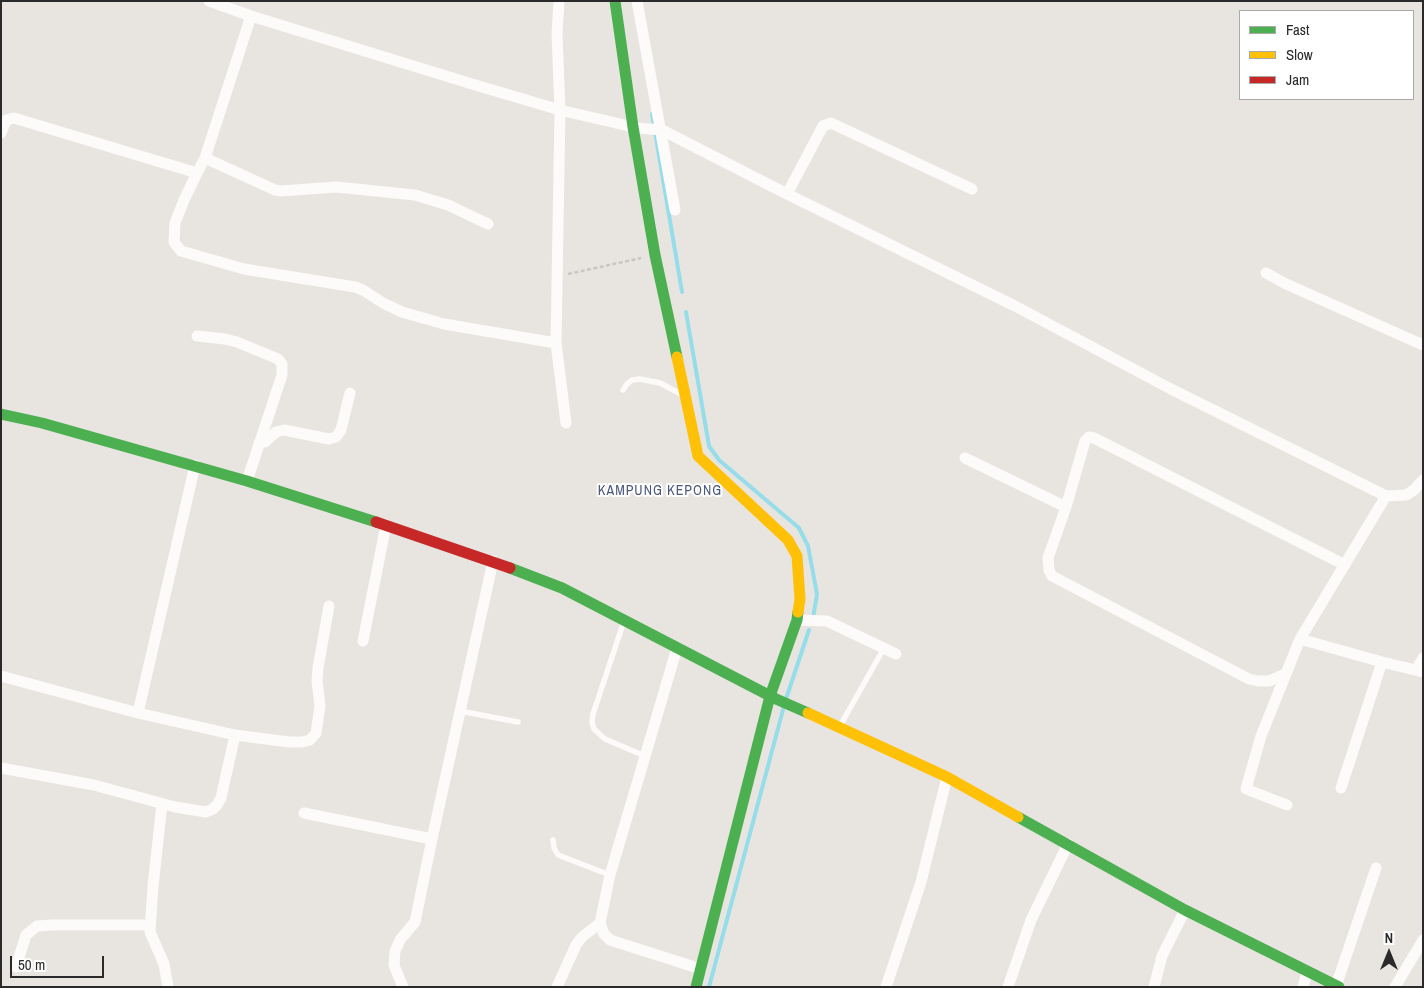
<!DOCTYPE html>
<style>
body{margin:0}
#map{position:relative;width:1424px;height:988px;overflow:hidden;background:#e8e4e0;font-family:"Archivo Narrow",sans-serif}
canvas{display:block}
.frame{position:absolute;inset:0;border:2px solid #2a2a2a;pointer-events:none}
.legend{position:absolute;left:1239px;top:10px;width:175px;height:90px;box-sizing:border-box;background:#fff;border:1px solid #aaa;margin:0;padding:6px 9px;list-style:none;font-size:15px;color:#2a2a2a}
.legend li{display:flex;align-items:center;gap:10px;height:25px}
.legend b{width:25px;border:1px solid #aaa}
.north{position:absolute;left:1364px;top:928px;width:50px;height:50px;-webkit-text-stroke:4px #fff;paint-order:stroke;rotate:0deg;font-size:14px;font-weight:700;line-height:20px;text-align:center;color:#2a2a2a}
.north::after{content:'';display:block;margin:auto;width:18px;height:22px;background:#2a2a2a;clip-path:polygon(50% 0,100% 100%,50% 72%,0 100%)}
.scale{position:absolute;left:10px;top:956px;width:94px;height:22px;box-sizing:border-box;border:2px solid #2a2a2a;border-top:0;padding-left:6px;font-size:15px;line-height:18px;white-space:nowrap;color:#2a2a2a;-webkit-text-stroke:4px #fff;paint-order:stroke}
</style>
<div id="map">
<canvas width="1424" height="988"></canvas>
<div class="frame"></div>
<ul class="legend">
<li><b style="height:6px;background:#4caf50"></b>Fast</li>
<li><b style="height:6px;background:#ffc107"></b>Slow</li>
<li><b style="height:6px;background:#c62828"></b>Jam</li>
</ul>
<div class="north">N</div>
<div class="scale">50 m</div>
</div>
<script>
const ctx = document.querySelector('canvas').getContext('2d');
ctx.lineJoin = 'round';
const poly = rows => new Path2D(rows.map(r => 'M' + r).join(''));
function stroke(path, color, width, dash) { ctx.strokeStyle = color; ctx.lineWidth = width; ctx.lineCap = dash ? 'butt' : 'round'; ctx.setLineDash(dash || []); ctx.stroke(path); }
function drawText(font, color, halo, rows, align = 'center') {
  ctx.font = font + ' "Archivo Narrow",sans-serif'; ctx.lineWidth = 4; ctx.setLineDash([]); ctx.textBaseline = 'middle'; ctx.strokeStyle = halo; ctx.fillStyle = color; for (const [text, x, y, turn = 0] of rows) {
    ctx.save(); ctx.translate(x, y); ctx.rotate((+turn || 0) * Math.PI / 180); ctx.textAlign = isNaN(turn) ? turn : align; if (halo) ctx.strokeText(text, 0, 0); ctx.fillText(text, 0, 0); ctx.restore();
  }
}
stroke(poly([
 [652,114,682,292],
 [686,312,709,446,719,460,799,528,808,546,817,594,813,618],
 [786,699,809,630],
 [709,987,784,706]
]), '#95dde9', 4);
stroke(poly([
 [568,274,641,258]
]), '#c6c6c5', 2.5, [4, 2.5]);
stroke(poly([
 [623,390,627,384,632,380,640,379,660,383,681,394],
 [624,621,593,714,592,722,594,729,605,739,645,756],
 [460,711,518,722],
 [840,726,884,648],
 [553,840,554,848,558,855,610,875]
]), '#fcfbfa', 5.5);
stroke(poly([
 [209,1,251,16,472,84,560,110,633,127],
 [637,1,675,210],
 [637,128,662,130,787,194,823,126,831,123,972,189],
 [1,133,6,120,14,118,197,173,205,158,251,16],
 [205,158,275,190,281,191,336,187,415,195,448,205,488,224],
 [197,173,184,200,175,223,174,242,181,251,244,269,355,287,363,290,383,303,402,312,444,324,556,343,560,110,557,34,559,1],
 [787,194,1015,306,1169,388,1386,496,1406,495,1414,490,1423,480],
 [1266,273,1284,283,1423,345],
 [197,336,225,339,237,342,278,359,282,364,282,375,247,481],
 [556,343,566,423],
 [259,443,265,442,276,432,284,430,329,439,336,437,341,430,350,393],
 [965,458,1066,507],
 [797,620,827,621,896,654],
 [1300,639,1382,662,1423,672],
 [363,641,386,525],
 [677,648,610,875,600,923,604,934,610,940,701,969],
 [1416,670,1423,658],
 [1285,674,1269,681,1258,681,1249,679,1052,576,1049,570,1048,558,1066,507,1085,441,1089,437,1094,438,1345,565],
 [1,676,138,713,235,735,289,742,302,742,310,740,316,733,320,706,317,681,318,668,329,606],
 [138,713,195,465],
 [1,768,94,785,175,807,206,812,213,809,217,805,221,798,235,735],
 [1341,788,1382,662],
 [162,804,153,886,150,932,164,964,168,987],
 [1287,805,1246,789,1261,736,1300,639,1386,496],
 [304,813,432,839],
 [16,967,26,935,37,926,53,925,150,925],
 [1336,986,1376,868],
 [403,987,394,965,395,951,400,940,415,922,432,839,493,561],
 [557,987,576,945,582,937,600,923],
 [886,987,921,882,947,777],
 [1008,987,1031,920,1068,844],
 [1154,987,1162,956,1185,910],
 [1303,987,1307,972],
 [1395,987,1423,940]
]), '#fcfbfa', 11);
stroke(poly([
 [615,1,633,127,655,255,677,357],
 [1,414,42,423,247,481,376,522],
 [510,568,562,588,776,699,808,713],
 [1018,817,1185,910,1339,987],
 [696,987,770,696,797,620,798,612]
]), '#4caf50', 11);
stroke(poly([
 [677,357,698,456,788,540,797,556,800,599,798,612],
 [808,713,947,777,1018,817]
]), '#ffc107', 11);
stroke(poly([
 [376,522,510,568]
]), '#c62828', 11);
ctx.letterSpacing = '1px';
drawText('14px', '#4b597b', '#fff', [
 ["KAMPUNG KEPONG",660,491]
]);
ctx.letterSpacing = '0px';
</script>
